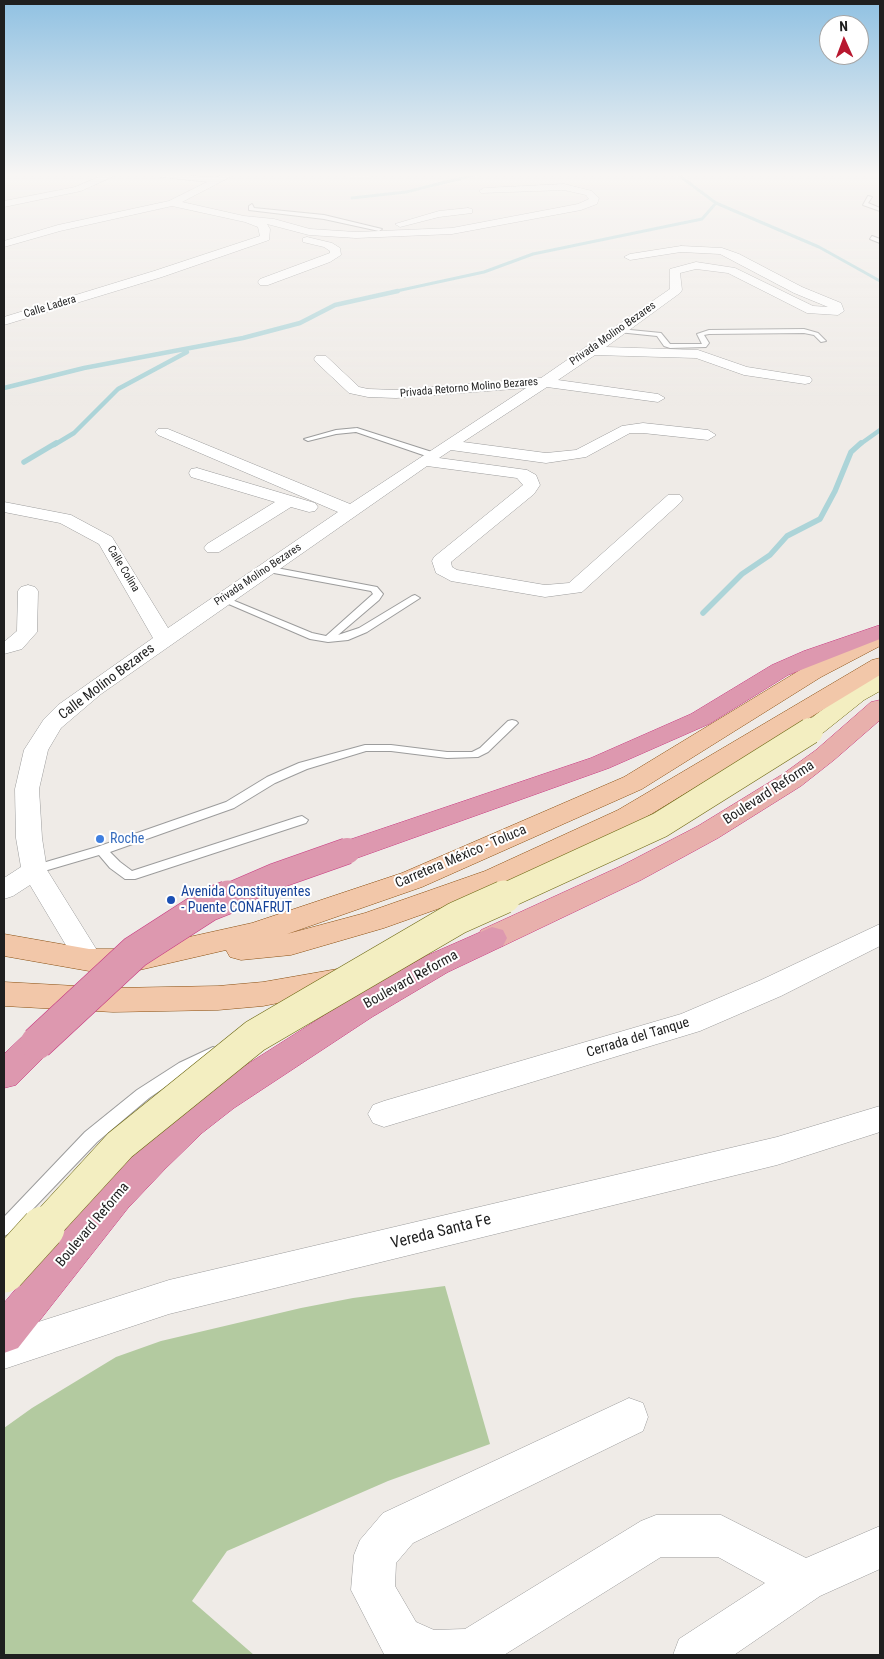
<!DOCTYPE html>
<meta charset="utf-8">
<style>
body{margin:0}
#map{position:relative;width:884px;height:1659px;overflow:hidden;background:#efebe7;font-family:"Roboto Condensed",sans-serif}
canvas{display:block}
.frame{position:absolute;inset:0;border:5px solid #1f1f1f;pointer-events:none}
.north{position:absolute;left:819px;top:15px;width:50px;height:50px;box-sizing:border-box;background:#fff;border:1px solid #a5a5a5;border-radius:50%;rotate:358deg;font-size:14px;font-weight:700;line-height:20px;text-align:center;color:#1f1f1f}
.north::after{content:'';display:block;margin:auto;width:18px;height:22px;background:#b8172f;clip-path:polygon(50% 0,100% 100%,50% 72%,0 100%)}
</style>
<div id="map">
<canvas width="884" height="1659"></canvas>
<div class="frame"></div>
<div class="north">N</div>
</div>
<script>
const ctx = document.querySelector('canvas').getContext('2d');
ctx.lineJoin = 'round';
function paint(path, color) { ctx.fillStyle = color; ctx.fill(path, 'evenodd'); }
const poly = rows => new Path2D(rows.map(r => 'M' + r).join(''));
function stroke(path, color, width, dash) { ctx.strokeStyle = color; ctx.lineWidth = width; ctx.lineCap = dash ? 'butt' : 'round'; ctx.setLineDash(dash || []); ctx.stroke(path); }
function drawText(font, color, halo, rows, align = 'center') {
  ctx.font = font + ' "Roboto Condensed",sans-serif'; ctx.lineWidth = 4; ctx.setLineDash([]); ctx.textBaseline = 'middle'; ctx.strokeStyle = halo; ctx.fillStyle = color; for (const [text, x, y, turn = 0] of rows) {
    ctx.save(); ctx.translate(x, y); ctx.rotate((+turn || 0) * Math.PI / 180); ctx.textAlign = isNaN(turn) ? turn : align; if (halo) ctx.strokeText(text, 0, 0); ctx.fillText(text, 0, 0); ctx.restore();
  }
}
paint(poly([
 [445,1286,490,1444,388,1481,227,1551,192,1601,254,1655,4,1655,4,1428,32,1408,116,1357,161,1341,301,1308,353,1298]
]), '#b3caa0');
stroke(poly([
 [677,174,716,203,819,247,880,281],
 [352,198,406,192,478,174],
 [392,292,484,272,533,254,702,219,716,203]
]), '#acd4d8', 3);
stroke(poly([
 [4,388,84,368,243,338,300,323,335,305,398,291],
 [54,445,74,433,118,389,187,352],
 [859,445,880,430]
]), '#acd4d8', 4.5);
stroke(poly([
 [24,462,56,443],
 [703,613,742,574,770,555,787,536,820,519,835,491,851,452,861,443]
]), '#acd4d8', 5.5);
const service = poly([
 [868,196,872,197,868,203,880,208,880,211,863,205,868,196],
 [252,204,254,208,324,215,382,229,379,231,324,219,249,210,249,206,252,204],
 [872,236,880,239,880,243,870,239,872,236],
 [620,329,661,333,670,344,702,344,697,334,709,330,804,329,818,333,826,341,821,342,814,335,804,333,709,334,704,335,709,343,706,347,670,348,664,346,657,336,618,332,617,331,620,329],
 [357,428,435,453,436,455,429,457,356,432,336,434,308,441,304,439,336,430,357,428],
 [266,566,377,587,383,594,379,600,338,635,359,628,412,596,415,595,420,598,367,632,348,640,328,642,310,639,217,599,222,596,225,597,312,633,326,636,373,594,371,591,263,571,261,569,266,566],
 [512,720,516,721,518,723,516,725,488,752,478,757,447,758,391,751,366,751,307,769,275,783,234,808,110,852,120,862,132,871,298,817,302,816,308,820,306,823,135,879,125,879,110,868,99,855,34,874,28,870,29,867,97,847,226,802,267,777,299,763,365,745,391,745,447,752,472,752,480,748,508,721,512,720],
 [213,1047,218,1049,221,1053,218,1057,189,1071,149,1098,97,1142,10,1233,4,1236,4,1217,85,1132,137,1090,179,1063,213,1047]
]);
const minor = poly([
 [105,174,119,174,81,191,4,207,4,201,75,187,105,174],
 [155,174,217,177,223,174,236,174,182,202,244,216,274,219,310,229,356,232,452,228,578,204,589,199,586,195,564,190,481,193,479,191,484,188,564,184,592,191,599,198,597,204,581,210,452,234,356,238,309,235,267,224,270,229,269,240,162,277,4,325,4,317,154,271,260,236,258,227,245,222,172,206,60,231,4,247,4,241,58,225,169,201,207,182,160,177,155,174],
 [343,174,376,174,371,177,348,177,343,174],
 [468,208,472,209,472,213,439,217,400,227,395,224,439,211,468,208],
 [307,237,332,243,340,248,341,255,330,262,268,285,260,285,258,282,260,279,330,253,330,251,324,247,303,242,303,238,307,237],
 [681,246,722,248,739,254,802,287,841,303,844,311,838,315,807,313,728,273,696,269,680,273,682,290,680,293,606,347,698,350,747,367,810,377,812,380,810,383,805,384,744,375,696,358,595,355,558,380,658,394,665,398,658,402,547,387,463,442,546,453,576,450,622,426,643,423,708,430,716,435,708,440,643,433,630,433,586,457,546,463,451,450,439,458,527,470,536,475,540,485,534,494,451,562,452,567,457,570,545,585,569,583,668,495,680,495,683,499,680,503,582,592,545,597,451,581,436,573,432,561,434,557,523,485,517,478,427,466,101,694,61,728,48,750,39,789,42,838,47,870,103,960,99,967,89,970,79,967,30,885,13,896,4,899,4,878,21,867,16,838,15,789,24,750,44,719,58,705,153,638,99,544,60,523,4,512,4,502,71,515,112,537,168,628,338,512,158,435,155,432,158,429,168,429,350,504,526,388,396,398,368,397,349,393,316,362,314,359,316,356,326,356,359,387,368,389,396,390,541,378,670,289,670,269,696,262,735,268,813,306,828,307,794,293,720,254,681,252,630,260,624,257,630,254,681,246],
 [197,468,315,503,318,507,315,511,309,512,291,507,219,552,207,552,204,548,207,544,275,502,191,477,189,473,191,469,197,468],
 [28,585,35,587,38,591,37,632,22,649,4,654,4,642,17,631,18,591,21,587,28,585],
 [880,924,880,946,781,996,700,1031,384,1127,373,1123,368,1114,373,1105,384,1101,681,1014,761,980,880,924],
 [880,1106,880,1132,777,1165,169,1314,4,1369,4,1333,169,1280,777,1137,880,1106],
 [629,1398,643,1403,648,1417,643,1431,413,1543,396,1563,395,1586,416,1622,434,1630,465,1629,641,1521,656,1515,721,1515,806,1558,880,1526,880,1569,820,1596,734,1655,673,1655,679,1639,765,1583,718,1557,661,1557,504,1655,384,1654,351,1590,354,1555,360,1540,383,1513,629,1398]
]);
const secondary = poly([
 [880,674,880,691,864,700,819,736,810,738,801,736,798,731,801,726,848,690,872,676,880,674]
]);
const primary = poly([
 [880,630,880,646,821,677,642,789,422,887,287,934,365,913,485,871,618,810,872,660,880,658,880,675,638,822,505,885,384,928,291,955,241,960,230,957,226,950,135,971,89,971,4,956,4,934,89,949,135,949,252,923,402,873,624,777,805,667,880,630],
 [343,968,354,972,359,980,354,988,263,1006,218,1010,113,1012,4,1006,4,982,113,988,218,986,263,982,343,968]
]);
const trunk = poly([
 [880,700,880,720,834,760,801,786,718,838,641,880,503,946,492,949,481,946,477,938,481,930,621,866,698,826,783,774,816,750,871,702,880,700]
]);
const motorway = poly([
 [880,625,880,639,788,675,709,724,609,768,357,858,347,860,337,858,333,851,337,844,591,758,691,714,772,665,804,651,880,625],
 [492,927,503,930,507,938,503,946,448,972,372,1017,234,1108,202,1133,165,1169,128,1208,18,1348,4,1353,4,1303,102,1186,178,1113,210,1088,350,999,426,956,492,927],
 [37,1030,49,1034,54,1043,49,1052,16,1085,4,1088,4,1054,25,1034,37,1030]
]);
stroke(service, '#9c9c9c', 2);
stroke(minor, '#9c9c9c', 1);
stroke(secondary, '#6c6711', 1);
stroke(primary, '#8a4f11', 1);
stroke(trunk, '#c73a80', 1);
stroke(motorway, '#c73a80', 1);
paint(service, '#fff');
paint(minor, '#fff');
paint(secondary, '#f3eec1');
paint(primary, '#f2c7a9');
paint(trunk, '#e8b0ac');
paint(motorway, '#dd98af');
const secondaryBridgeFar2 = poly([
 [501,898,660,825,810,731]
]);
const secondaryBridgeFar1 = poly([
 [42,1230,120,1145,255,1036,457,918,504,897]
]);
const secondaryBridge = poly([
 [4,1271,43,1228]
]);
const motorwayBridgeFar1 = poly([
 [225,898,276,876,347,851]
]);
const motorwayBridge = poly([
 [37,1043,135,952,208,905,228,897]
]);
stroke(secondaryBridgeFar2, '#6c6711', 27, []);
stroke(secondaryBridgeFar1, '#6c6711', 34, []);
stroke(secondaryBridge, '#6c6711', 44, []);
stroke(motorwayBridgeFar1, '#c73a80', 27, []);
stroke(motorwayBridge, '#c73a80', 34, []);
stroke(secondaryBridgeFar2, '#f3eec1', 26);
stroke(secondaryBridgeFar1, '#f3eec1', 33);
stroke(secondaryBridge, '#f3eec1', 43);
stroke(motorwayBridgeFar1, '#dd98af', 26);
stroke(motorwayBridge, '#dd98af', 33);
const sky = ctx.createLinearGradient(0, 0, 0, 406);
sky.addColorStop(0, '#90c1e2');
sky.addColorStop(0.43, '#f8f6f4');
sky.addColorStop(1, '#f8f6f400');
ctx.fillStyle = sky;
ctx.fillRect(0, 0, 884, 406);
for (const [x, y, r, color] of [
 [100,839,5,"#3f7fe0"],
 [171,900,5,"#1a4fb4"]
]) { const dot = new Path2D(); dot.arc(x, y, r, 0, 2 * Math.PI); ctx.fillStyle = color; ctx.fill(dot); stroke(dot, '#fff', 2); }
drawText('11px', '#1f1f1f', '#fff', [
 ["Calle Ladera",50,307,-17],
 ["Privada Molino Bezares",613,334,-35],
 ["Privada Retorno Molino Bezares",469,388,-5],
 ["Calle Colina",123,569,59],
 ["Privada Molino Bezares",258,575,-34]
]);
drawText('14px', '#1f1f1f', '#fff', [
 ["Calle Molino Bezares",107,682,-37],
 ["Boulevard Reforma",769,793,-33],
 ["Carretera México - Toluca",461,857,-23],
 ["Boulevard Reforma",411,980,-29],
 ["Cerrada del Tanque",638,1038,-17],
 ["Boulevard Reforma",93,1225,-50]
]);
drawText('14px', '#366cbe', '#fff', [
 ["Roche",110,839]
], 'left');
drawText('14px', '#164399', '#fff', [
 ["Avenida Constituyentes",181,892],
 ["- Puente CONAFRUT",181,908]
], 'left');
drawText('16px', '#1f1f1f', '#fff', [
 ["Vereda Santa Fe",441,1232,-14]
]);
</script>
